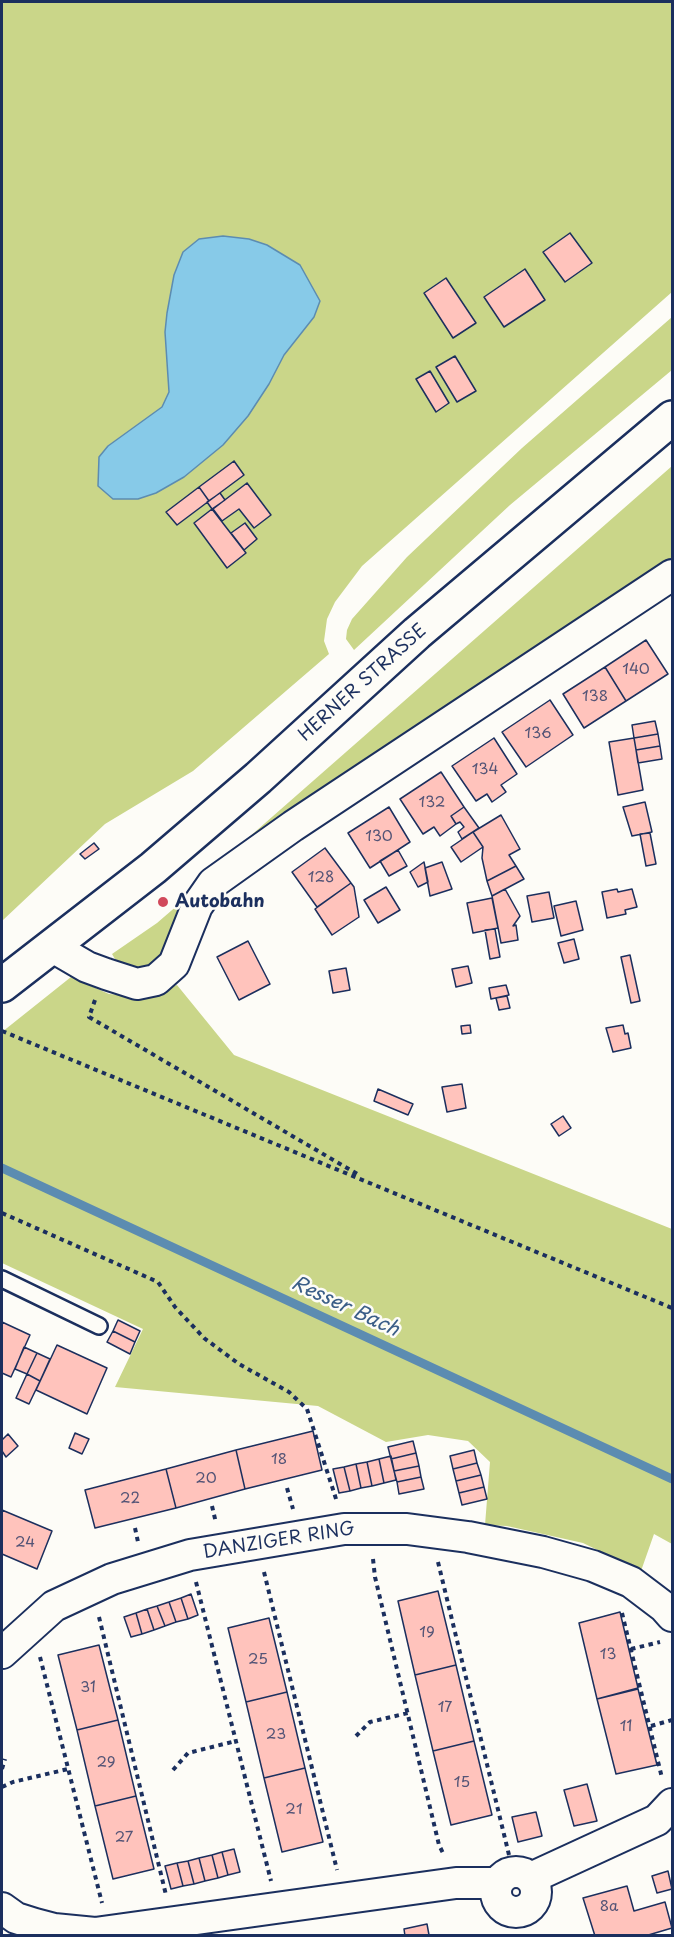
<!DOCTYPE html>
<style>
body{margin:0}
#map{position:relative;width:674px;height:1937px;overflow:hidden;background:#fdfcf7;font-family:"Playpen Sans",sans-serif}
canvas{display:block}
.frame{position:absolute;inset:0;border:3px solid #1b2f5e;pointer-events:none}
</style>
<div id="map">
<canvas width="674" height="1937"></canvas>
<div class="frame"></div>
</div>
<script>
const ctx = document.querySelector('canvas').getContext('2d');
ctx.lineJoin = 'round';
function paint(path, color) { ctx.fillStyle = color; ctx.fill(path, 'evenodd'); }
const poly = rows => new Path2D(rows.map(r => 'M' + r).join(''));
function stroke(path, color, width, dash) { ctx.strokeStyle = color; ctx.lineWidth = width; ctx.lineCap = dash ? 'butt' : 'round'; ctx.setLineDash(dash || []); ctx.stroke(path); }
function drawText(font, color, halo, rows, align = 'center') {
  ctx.font = font + ' "Playpen Sans",sans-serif'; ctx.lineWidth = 5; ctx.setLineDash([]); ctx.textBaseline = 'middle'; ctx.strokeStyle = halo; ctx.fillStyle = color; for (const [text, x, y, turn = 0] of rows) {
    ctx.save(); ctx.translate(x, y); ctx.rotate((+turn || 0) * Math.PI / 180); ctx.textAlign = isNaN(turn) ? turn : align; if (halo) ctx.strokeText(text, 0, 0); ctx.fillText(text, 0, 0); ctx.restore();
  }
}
paint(poly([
 [2,2,672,2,672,292,362,566,335,602,327,619,324,641,329,654,193,771,105,824,2,921],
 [672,317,672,370,510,505,354,650,346,639,347,630,352,619,407,557,522,448],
 [672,466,672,563,211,876,158,962,146,968,137,969,121,963,115,959,112,954,157,923,186,898,199,881],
 [71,977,109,994,143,997,177,985,234,1055,672,1229,672,1544,654,1534,641,1571,583,1543,507,1526,485,1525,490,1462,468,1441,428,1435,386,1442,318,1406,115,1387,143,1329,2,1263,2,1032]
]), '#cad689');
const water = poly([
 [223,236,249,239,267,245,300,265,320,301,314,317,284,355,269,384,248,416,223,445,184,477,156,493,138,499,113,499,98,486,99,457,108,446,162,407,169,392,165,332,167,313,174,275,183,252,199,239,223,236]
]);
paint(water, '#87cae8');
stroke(water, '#5c8cb1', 1.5);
stroke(poly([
 [2,1168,672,1479]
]), '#5c8cb1', 9);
const building = poly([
 [570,233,592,263,565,282,543,252,570,233],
 [525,269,545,300,504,327,484,297,525,269],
 [446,278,476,323,453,338,424,293,446,278],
 [455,356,476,391,457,402,436,367,455,356],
 [430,371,449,403,436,412,416,379,430,371],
 [234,461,244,475,209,501,199,487,234,461],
 [247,483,271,515,254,528,239,509,222,521,213,509,247,483],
 [199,487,209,501,177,525,166,512,199,487],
 [220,493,225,500,212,509,207,502,220,493],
 [212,509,246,553,227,568,194,523,212,509],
 [245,523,257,539,244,550,231,533,245,523],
 [646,640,668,674,626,701,605,667,646,640],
 [605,667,626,701,584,728,563,694,605,667],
 [550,700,573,735,526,767,502,732,550,700],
 [655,721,658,734,634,738,632,725,655,721],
 [658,734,660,746,636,750,634,738,658,734],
 [494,738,517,774,501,785,506,792,492,802,487,794,476,801,452,766,494,738],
 [634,738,643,790,618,795,609,742,634,738],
 [660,746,662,759,638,763,636,750,660,746],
 [441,772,464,807,451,816,456,824,440,836,434,827,423,834,400,799,441,772],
 [645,802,652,832,632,836,623,807,645,802],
 [389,807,410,842,370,868,348,833,389,807],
 [464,807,479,828,462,839,458,832,464,827,460,822,456,824,451,816,464,807],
 [501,815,520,849,509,855,516,866,487,881,482,858,483,847,473,832,501,815],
 [473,832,483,847,461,862,451,847,473,832],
 [650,833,656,864,646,866,640,834,650,833],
 [94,843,99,849,85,859,80,854,94,843],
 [325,848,351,883,317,907,292,872,325,848],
 [398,850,407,866,389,876,380,861,398,850],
 [424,862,428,882,418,887,410,872,424,862],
 [442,862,452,889,430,896,425,868,442,862],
 [516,866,524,879,492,896,487,881,516,866],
 [351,883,354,887,359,917,332,935,315,909,351,883],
 [386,887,400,910,378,923,364,900,386,887],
 [505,889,520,916,513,926,516,925,518,940,501,943,492,896,505,889],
 [617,889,618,892,632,889,637,907,625,910,626,914,607,918,602,892,617,889],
 [549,892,554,918,532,922,527,896,549,892],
 [492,898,498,928,473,933,467,903,492,898],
 [576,901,583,930,561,936,554,906,576,901],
 [495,929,500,957,490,959,485,930,495,929],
 [574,939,579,959,564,963,558,943,574,939],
 [248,941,270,984,239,1000,217,957,248,941],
 [630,955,640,1001,631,1003,621,957,630,955],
 [468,966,472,983,456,987,452,969,468,966],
 [346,968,350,990,333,993,329,971,346,968],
 [506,985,509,995,491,999,489,988,506,985],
 [507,996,510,1008,499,1010,496,998,507,996],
 [470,1025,471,1033,462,1034,461,1026,470,1025],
 [623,1025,625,1034,628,1033,631,1048,613,1052,606,1028,623,1025],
 [462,1084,466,1108,447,1112,442,1087,462,1084],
 [378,1089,413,1104,408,1115,374,1101,378,1089],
 [563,1116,571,1128,559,1136,551,1124,563,1116],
 [118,1320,140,1331,135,1342,113,1331,118,1320],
 [2,1322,30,1335,11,1377,2,1373,2,1322],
 [113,1331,135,1342,130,1354,107,1342,113,1331],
 [57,1345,107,1368,87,1414,36,1390,57,1345],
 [24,1347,37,1353,27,1374,15,1369,24,1347],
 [37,1353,50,1359,40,1381,27,1374,37,1353],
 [27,1374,40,1381,29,1404,16,1398,27,1374],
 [313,1431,322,1470,245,1489,236,1450,313,1431],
 [75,1433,89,1439,82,1454,69,1448,75,1433],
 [8,1434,18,1446,6,1457,2,1451,2,1440,8,1434],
 [413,1441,416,1453,391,1459,388,1447,413,1441],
 [236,1450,245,1489,176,1508,166,1469,236,1450],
 [474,1450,477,1463,453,1469,450,1456,474,1450],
 [416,1453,419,1466,394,1471,391,1459,416,1453],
 [391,1456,396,1480,384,1483,379,1459,391,1456],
 [379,1459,384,1483,372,1486,367,1462,379,1459],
 [367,1462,372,1486,361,1488,356,1464,367,1462],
 [477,1463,481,1475,456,1481,453,1469,477,1463],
 [356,1464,361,1488,350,1491,344,1467,356,1464],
 [419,1466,421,1477,397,1482,394,1471,419,1466],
 [344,1467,350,1491,339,1493,333,1469,344,1467],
 [166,1469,176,1508,95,1528,85,1490,166,1469],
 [481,1475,484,1487,459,1493,456,1481,481,1475],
 [421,1477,424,1489,399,1494,397,1482,421,1477],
 [484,1487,487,1499,462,1505,459,1493,484,1487],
 [2,1510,52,1531,37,1569,2,1554,2,1510],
 [438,1591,456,1665,415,1675,398,1601,438,1591],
 [191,1594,198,1615,188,1619,181,1598,191,1594],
 [181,1598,188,1619,176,1622,169,1602,181,1598],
 [169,1602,176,1622,165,1626,157,1606,169,1602],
 [157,1606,165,1626,154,1630,147,1609,157,1606],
 [147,1609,154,1630,142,1634,136,1613,147,1609],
 [620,1612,638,1688,597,1699,579,1623,620,1612],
 [136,1613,142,1634,131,1637,124,1617,136,1613],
 [269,1618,287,1692,246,1702,228,1628,269,1618],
 [99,1645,118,1720,77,1730,58,1655,99,1645],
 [456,1665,474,1741,433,1751,415,1675,456,1665],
 [638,1689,657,1765,616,1774,597,1699,638,1689],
 [287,1692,305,1768,264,1778,246,1702,287,1692],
 [118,1720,136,1796,95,1806,77,1730,118,1720],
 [474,1741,492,1815,451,1825,433,1751,474,1741],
 [305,1768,323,1842,282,1852,264,1778,305,1768],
 [587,1784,597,1821,574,1826,564,1790,587,1784],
 [136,1796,154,1869,113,1879,95,1806,136,1796],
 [536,1812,542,1836,518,1842,512,1817,536,1812],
 [234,1849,240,1872,228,1875,222,1852,234,1849],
 [222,1852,228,1875,218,1878,212,1855,222,1852],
 [212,1855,218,1878,205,1881,199,1858,212,1855],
 [199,1858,205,1881,194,1884,188,1861,199,1858],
 [188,1861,194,1884,183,1886,177,1863,188,1861],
 [177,1863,183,1886,171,1889,165,1866,177,1863],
 [668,1871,672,1889,657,1893,652,1876,668,1871],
 [627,1886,634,1911,665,1902,672,1928,645,1936,595,1936,583,1898,627,1886],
 [427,1924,429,1935,405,1936,404,1929,427,1924]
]);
paint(building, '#ffc3bc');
stroke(building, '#1b2f5e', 1.5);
const lane = poly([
 [2,1279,99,1326]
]);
const street = poly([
 [51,946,87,967,106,974,137,984,156,980,174,964,197,906,213,883,293,826,672,575],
 [2,1653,54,1606,112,1579,190,1555,344,1529,407,1529,468,1537,543,1552,593,1566,631,1582,664,1607,672,1616],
 '496 1892a20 20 0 1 1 40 0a20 20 0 1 1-40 0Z',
 [531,1878,657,1820,672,1804],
 [2,1908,16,1918,35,1924,54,1929,95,1933,456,1883,497,1883]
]);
const secondary = poly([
 [2,985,153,868,258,778,417,633,672,418]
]);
stroke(lane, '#1b2f5e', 20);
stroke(street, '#1b2f5e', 34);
stroke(secondary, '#1b2f5e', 38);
stroke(poly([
 [95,1000,89,1017,359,1175],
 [2,1031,672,1308],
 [2,1213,158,1282,175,1307,204,1338,239,1364,289,1392,307,1409,337,1502],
 [287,1488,293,1509],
 [212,1506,216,1523],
 [135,1528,138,1542],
 [373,1559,375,1577,439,1845,444,1855],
 [438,1562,509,1855],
 [264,1572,337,1870],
 [196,1582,271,1881],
 [622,1613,662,1778],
 [99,1617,166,1895],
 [631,1649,660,1642],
 [40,1657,102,1903],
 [651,1726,672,1720],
 [356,1736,370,1722,408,1713],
 [2,1769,5,1759],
 [173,1770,188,1753,236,1741],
 [2,1787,13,1782,68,1769]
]), '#1b2f5e', 4, [4.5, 4.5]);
stroke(lane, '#fdfcf7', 15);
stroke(street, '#fdfcf7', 30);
stroke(secondary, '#fdfcf7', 33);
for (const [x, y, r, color] of [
 [163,902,6,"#d1495b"]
]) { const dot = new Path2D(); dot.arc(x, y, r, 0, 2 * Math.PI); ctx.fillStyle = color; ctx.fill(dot); stroke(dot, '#fdfcf7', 2); }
drawText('15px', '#545476', null, [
 ["140",636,670],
 ["138",595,697],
 ["136",538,734],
 ["134",485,770],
 ["132",432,803],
 ["130",379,837],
 ["128",321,878],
 ["18",279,1460],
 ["20",206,1479],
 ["22",130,1499],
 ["24",25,1543],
 ["19",427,1633],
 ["13",608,1655],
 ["25",258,1660],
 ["31",88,1688],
 ["17",445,1708],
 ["11",626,1727],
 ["23",276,1735],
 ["29",106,1763],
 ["15",462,1783],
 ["21",294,1810],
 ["27",124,1838],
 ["8a",609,1907]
]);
drawText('18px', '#1b2f5e', '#fdfcf7', [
 ["HERNER STRASSE",363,683,-42],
 ["DANZIGER RING",279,1541,-9]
]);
drawText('bold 18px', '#1b2f5e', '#fdfcf7', [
 ["Autobahn",175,902]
], 'left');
drawText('italic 20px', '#3b5e87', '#fdfcf7', [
 ["Resser Bach",345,1307,25]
]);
</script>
